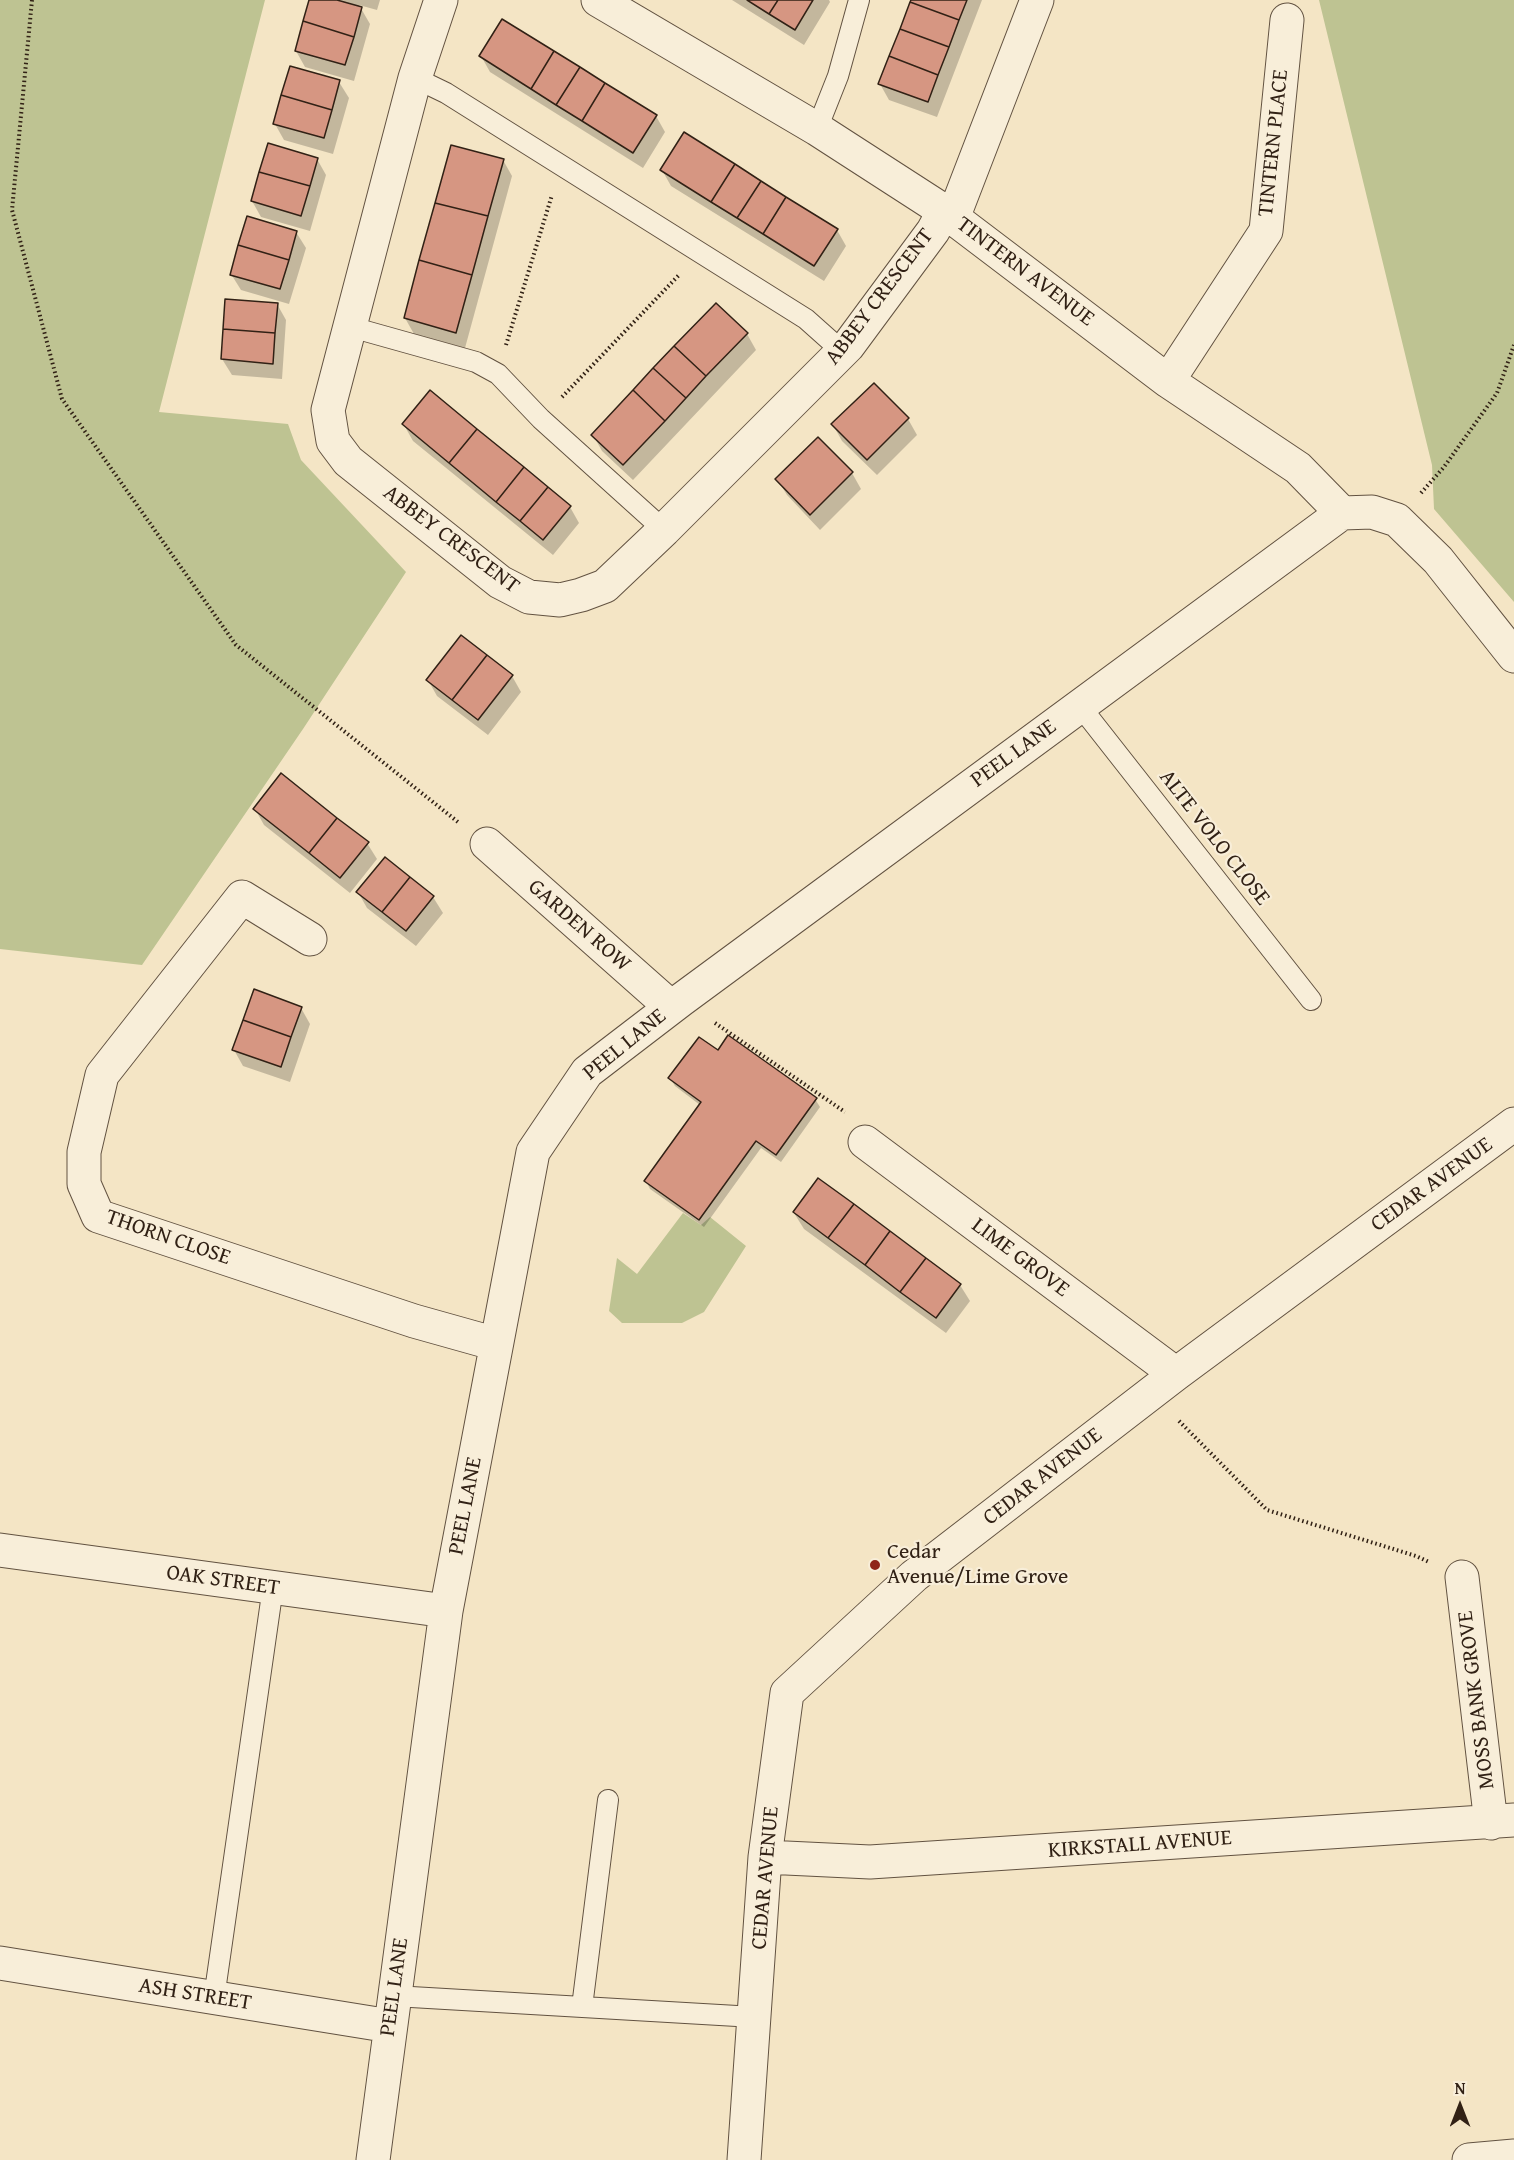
<!DOCTYPE html>
<style>
body{margin:0}
#map{position:relative;width:1514px;height:2160px;overflow:hidden;background:#f4e5c5;font-family:"Gentium Book Plus",serif}
canvas{display:block}
.north{position:absolute;left:1430px;top:2076px;width:60px;height:60px;-webkit-text-stroke:4px #f8eed9;paint-order:stroke;rotate:0deg;font-size:16px;font-weight:700;line-height:24px;text-align:center;color:#312115}
.north::after{content:'';display:block;margin:auto;width:21px;height:27px;background:#312115;clip-path:polygon(50% 0,100% 100%,50% 72%,0 100%)}
</style>
<div id="map">
<canvas width="1514" height="2160"></canvas>
<div class="north">N</div>
</div>
<script>
const ctx = document.querySelector('canvas').getContext('2d');
ctx.lineJoin = 'round';
function paint(path, color) { ctx.fillStyle = color; ctx.fill(path, 'evenodd'); }
const poly = rows => new Path2D(rows.map(r => 'M' + r).join(''));
function stroke(path, color, width, dash) { ctx.strokeStyle = color; ctx.lineWidth = width; ctx.lineCap = dash ? 'butt' : 'round'; ctx.setLineDash(dash || []); ctx.stroke(path); }
function drawText(font, color, halo, rows, align = 'center') {
  ctx.font = font + ' "Gentium Book Plus",serif'; ctx.lineWidth = 4.5; ctx.setLineDash([]); ctx.textBaseline = 'middle'; ctx.strokeStyle = halo; ctx.fillStyle = color; for (const [text, x, y, turn = 0] of rows) {
    ctx.save(); ctx.translate(x, y); ctx.rotate((+turn || 0) * Math.PI / 180); ctx.textAlign = isNaN(turn) ? turn : align; if (halo) ctx.strokeText(text, 0, 0); ctx.fillText(text, 0, 0); ctx.restore();
  }
}
paint(poly([
 [0,0,265,0,159,412,288,424,301,460,406,572,303,729,142,965,0,949],
 [1319,0,1514,0,1514,602,1434,509,1432,465],
 [683,1213,701,1225,710,1217,746,1246,704,1312,682,1323,622,1323,609,1311,617,1258,637,1274]
]), '#bec392');
paint(poly([
 [311,0,380,0,377,10,359,5,370,24,354,81,305,67,296,51],
 [732,0,829,0,830,2,804,45],
 [912,0,982,0,937,117,889,100,880,84],
 [481,56,656,116,665,132,643,168,490,72],
 [339,82,349,98,333,154,284,140,275,124],
 [317,159,326,175,310,231,261,217,252,201],
 [503,160,512,176,465,348,414,334,405,318],
 [662,170,837,230,846,246,824,281,671,186],
 [296,232,306,248,289,304,241,290,231,274],
 [277,304,286,320,282,379,232,375,222,359],
 [747,334,756,350,633,480,602,451,593,435],
 [874,385,908,419,917,435,877,475,842,441,833,425],
 [404,425,570,507,579,523,553,555,413,441],
 [818,439,852,473,861,489,820,530,787,495,777,479],
 [512,676,521,692,488,735,437,696,428,680],
 [255,809,367,843,377,859,350,893,264,825],
 [358,892,433,897,443,913,416,946,367,908],
 [301,1008,310,1024,290,1082,243,1066,234,1050],
 [670,1078,815,1099,820,1107,781,1162,761,1148,704,1227,650,1189,646,1181,700,1105,675,1086],
 [794,1213,960,1285,970,1301,946,1333,804,1229]
]), '#0003');
const building = poly([
 [309,0,337,0,362,7,354,37,303,21,309,0],
 [747,0,778,0,769,14,747,0],
 [778,0,813,0,795,30,769,14,778,0],
 [911,0,967,0,959,20,910,2,911,0],
 [910,2,959,20,949,47,900,29,910,2],
 [502,19,554,51,531,89,479,56,502,19],
 [303,21,354,37,345,65,295,51,303,21],
 [900,29,949,47,938,75,889,56,900,29],
 [554,51,580,67,556,105,531,89,554,51],
 [889,56,938,75,928,102,878,84,889,56],
 [290,66,340,80,332,110,281,95,290,66],
 [580,67,605,83,582,121,556,105,580,67],
 [605,83,657,115,633,153,582,121,605,83],
 [281,95,332,110,324,138,273,124,281,95],
 [684,132,735,164,711,202,660,170,684,132],
 [268,143,318,158,310,186,259,172,268,143],
 [451,145,504,159,488,216,435,203,451,145],
 [735,164,761,181,737,218,711,202,735,164],
 [259,172,310,186,301,216,251,201,259,172],
 [761,181,786,197,763,234,737,218,761,181],
 [786,197,838,229,814,266,763,234,786,197],
 [435,203,488,216,472,275,419,260,435,203],
 [247,216,297,231,289,260,238,245,247,216],
 [238,245,289,260,280,289,230,275,238,245],
 [419,260,472,275,456,333,404,318,419,260],
 [225,299,278,303,275,333,223,329,225,299],
 [716,303,748,333,706,376,674,346,716,303],
 [223,329,275,333,273,364,221,359,223,329],
 [674,346,706,376,686,398,653,368,674,346],
 [653,368,686,398,665,421,633,390,653,368],
 [874,383,909,418,867,460,831,424,874,383],
 [430,390,477,429,449,463,402,424,430,390],
 [633,390,665,421,623,465,591,435,633,390],
 [477,429,524,467,496,502,449,463,477,429],
 [818,437,853,472,810,515,775,479,818,437],
 [524,467,548,487,520,521,496,502,524,467],
 [548,487,571,506,543,540,520,521,548,487],
 [461,635,487,655,452,700,426,680,461,635],
 [487,655,513,675,478,720,452,700,487,655],
 [281,773,337,818,309,853,253,809,281,773],
 [337,818,369,842,340,878,309,853,337,818],
 [385,857,410,877,382,912,356,892,385,857],
 [410,877,434,896,406,931,382,912,410,877],
 [254,989,302,1007,291,1037,243,1020,254,989],
 [243,1020,291,1037,281,1067,232,1050,243,1020],
 [728,1035,817,1098,776,1155,756,1141,699,1220,644,1181,701,1102,668,1078,699,1037,718,1050,728,1035],
 [818,1178,854,1204,828,1238,793,1212,818,1178],
 [854,1204,890,1231,865,1265,828,1238,854,1204],
 [890,1231,926,1258,900,1292,865,1265,890,1231],
 [926,1258,961,1284,936,1318,900,1292,926,1258]
]);
paint(building, '#d69682');
stroke(building, '#312115', 1.5);
const lane = poly([
 [415,78,446,93,806,319,843,352],
 [817,129,838,76,859,0],
 [351,327,476,362,498,374,541,419,664,530],
 [1080,706,1311,1000],
 [394,1996,754,2017],
 [214,1998,273,1587],
 [582,2007,608,1800]
]);
const street = poly([
 [441,0,415,78,328,410,333,441,348,461,500,582,529,597,560,600,581,595,605,586,664,530,848,346,933,231,944,211],
 [598,0,817,129,944,211,1168,381,1298,468,1342,513],
 [953,218,1037,0],
 [1168,381,1266,231,1287,20],
 [487,844,671,1007],
 [310,939,242,897,102,1075,84,1152,84,1184,98,1216,414,1321,496,1344],
 [865,1142,1176,1374],
 [0,1550,446,1611],
 [1462,1577,1491,1823],
 [765,1857,870,1862,1514,1820],
 [0,1963,390,2026],
 [373,2160,446,1611,533,1152,587,1072,681,1000,1342,513,1372,512,1397,520,1438,560,1514,656],
 [744,2160,765,1857,787,1693,914,1576,1176,1374,1514,1124],
 [1469,2160,1514,2156]
]);
stroke(lane, '#625241', 22);
stroke(street, '#625241', 35);
stroke(poly([
 [32,0,12,210,62,399,236,645,458,822],
 [506,345,552,195],
 [562,397,679,275],
 [1421,493,1444,467,1497,393,1514,345],
 [715,1023,845,1112],
 [1179,1421,1267,1510,1416,1556,1429,1562]
]), '#312115', 4, [1.5, 3]);
stroke(lane, '#f8eed9', 20);
stroke(street, '#f8eed9', 33);
for (const [x, y, r, color] of [
 [875,1565,6,"#8f2418"]
]) { const dot = new Path2D(); dot.arc(x, y, r, 0, 2 * Math.PI); ctx.fillStyle = color; ctx.fill(dot); stroke(dot, '#f8eed9', 2); }
drawText('22px', '#312115', '#f8eed9', [
 ["TINTERN PLACE",1274,143,-84],
 ["TINTERN AVENUE",1025,272,37],
 ["ABBEY CRESCENT",880,297,-53],
 ["ABBEY CRESCENT",451,540,37],
 ["PEEL LANE",1014,754,-36],
 ["ALTE VOLO CLOSE",1214,838,52],
 ["GARDEN ROW",579,926,41],
 ["PEEL LANE",625,1045,-39],
 ["CEDAR AVENUE",1432,1185,-36],
 ["THORN CLOSE",168,1238,19],
 ["LIME GROVE",1020,1258,37],
 ["CEDAR AVENUE",1043,1477,-38],
 ["PEEL LANE",466,1506,-79],
 ["OAK STREET",223,1581,8],
 ["MOSS BANK GROVE",1477,1700,-97],
 ["KIRKSTALL AVENUE",1140,1845,-4],
 ["CEDAR AVENUE",766,1878,-85],
 ["PEEL LANE",395,1987,-82],
 ["ASH STREET",195,1995,9]
]);
drawText('22px', '#312115', '#f8eed9', [
 ["Cedar",887,1552],
 ["Avenue/Lime Grove",887,1577]
], 'left');
</script>
